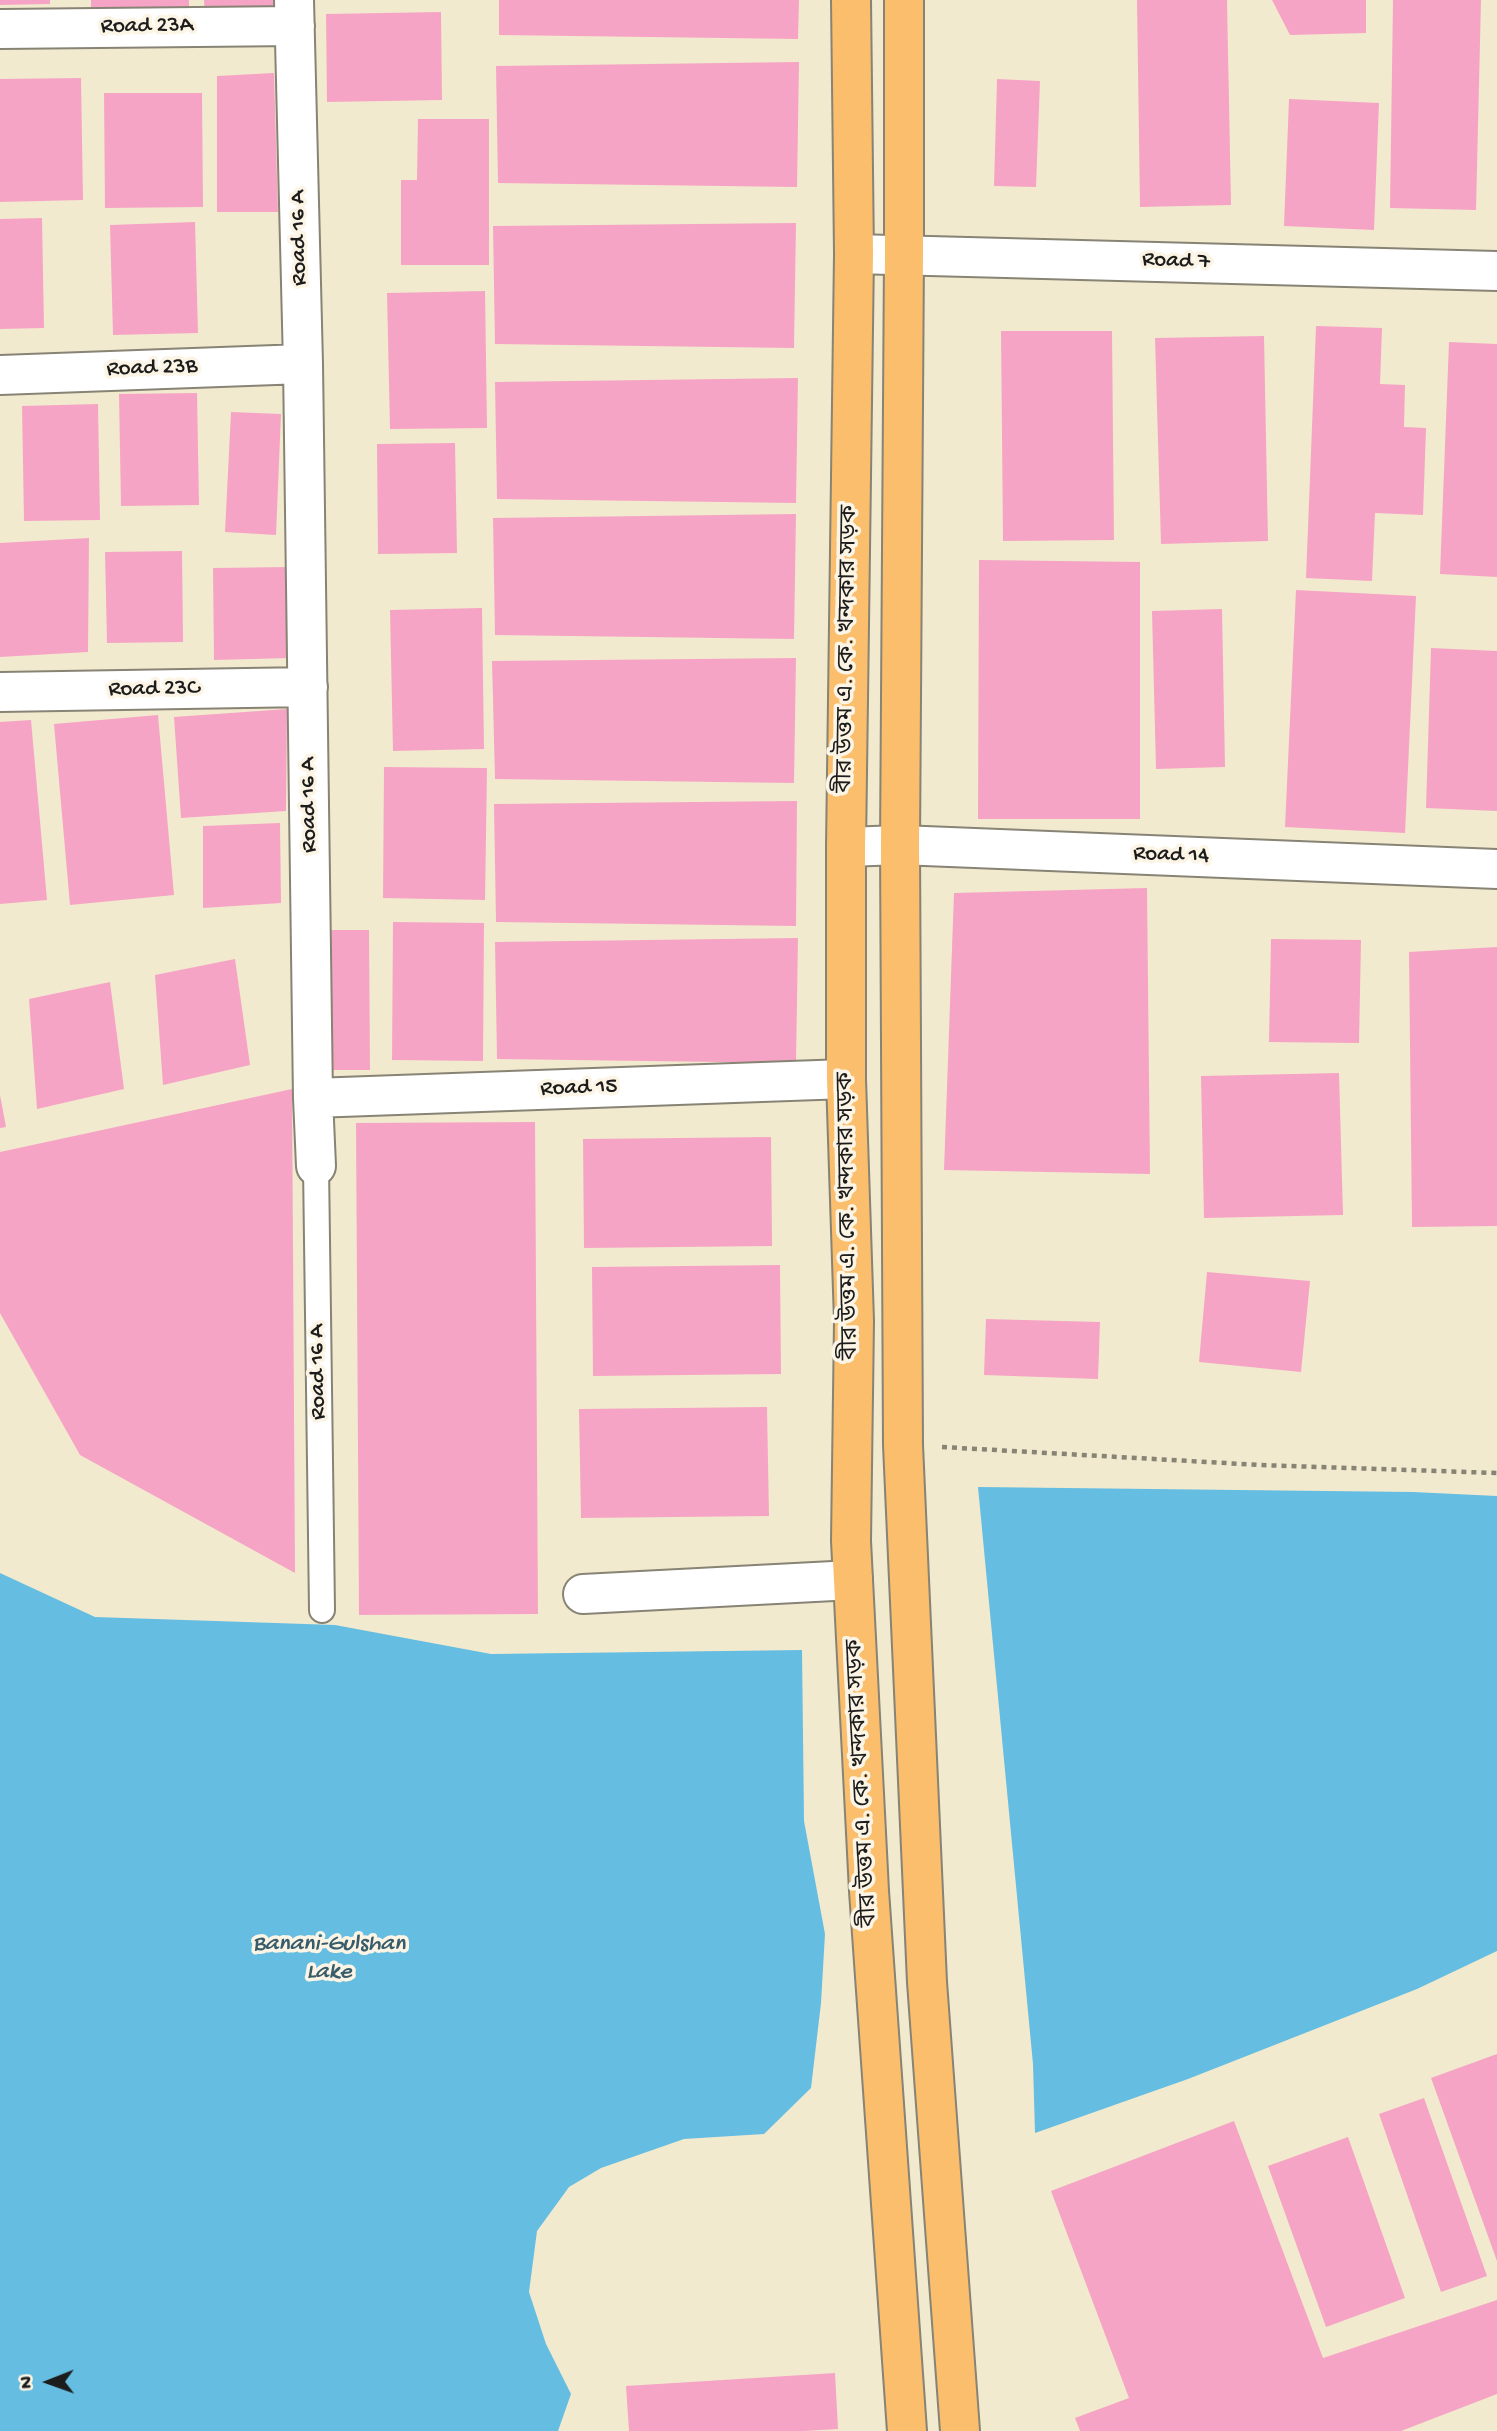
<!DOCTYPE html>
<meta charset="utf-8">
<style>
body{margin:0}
#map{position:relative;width:1497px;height:2431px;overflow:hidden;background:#f2eace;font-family:"Gochi Hand",sans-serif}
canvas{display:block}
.north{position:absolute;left:14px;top:2347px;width:70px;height:70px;-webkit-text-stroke:5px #fcf5e5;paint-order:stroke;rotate:269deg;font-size:19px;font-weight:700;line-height:28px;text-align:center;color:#1c1c1c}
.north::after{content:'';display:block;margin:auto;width:24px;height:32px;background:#1c1c1c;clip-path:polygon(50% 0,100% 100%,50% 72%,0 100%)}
</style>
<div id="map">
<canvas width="1497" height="2431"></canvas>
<div class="north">N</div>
</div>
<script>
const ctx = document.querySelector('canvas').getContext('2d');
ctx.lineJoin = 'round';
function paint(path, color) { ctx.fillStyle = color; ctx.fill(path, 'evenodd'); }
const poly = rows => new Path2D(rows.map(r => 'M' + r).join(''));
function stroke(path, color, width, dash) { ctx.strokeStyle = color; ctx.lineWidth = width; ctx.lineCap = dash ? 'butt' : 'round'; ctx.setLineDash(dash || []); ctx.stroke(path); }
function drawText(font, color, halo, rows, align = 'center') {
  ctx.font = font + ' "Gochi Hand","Noto Sans Bengali",sans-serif'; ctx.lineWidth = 7; ctx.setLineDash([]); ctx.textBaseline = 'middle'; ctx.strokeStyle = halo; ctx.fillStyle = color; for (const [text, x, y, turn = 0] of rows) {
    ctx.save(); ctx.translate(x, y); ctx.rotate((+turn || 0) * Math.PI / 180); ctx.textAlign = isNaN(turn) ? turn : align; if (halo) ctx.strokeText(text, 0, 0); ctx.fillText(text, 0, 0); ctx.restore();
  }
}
paint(poly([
 [978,1487,1413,1492,1497,1496,1497,1951,1417,1989,1188,2079,1035,2133,1033,2064],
 [0,1573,95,1617,335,1625,491,1654,802,1650,804,1821,825,1934,821,2003,811,2088,764,2134,684,2139,601,2168,569,2187,537,2231,529,2292,546,2344,571,2394,558,2431,0,2431]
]), '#65bde2');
paint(poly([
 [0,0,50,0,50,4,0,5],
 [91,0,189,0,189,9,91,12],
 [204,0,281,0,282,6,205,13],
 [499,0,799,0,798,39,499,35],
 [1137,0,1227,0,1231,205,1140,207],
 [1272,0,1366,0,1366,33,1290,35],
 [1393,0,1481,0,1476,210,1390,208],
 [441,12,442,100,327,102,326,14],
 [799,62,797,187,498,183,496,66],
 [274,73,278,212,217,212,217,76],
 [81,78,83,200,0,202,0,79],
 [997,79,1040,81,1036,187,994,186],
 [104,93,202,93,203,207,105,208],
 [1289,99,1379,103,1374,230,1284,226],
 [418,119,489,119,489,265,401,265,401,180,417,180],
 [42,218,44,328,0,329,0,219],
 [195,222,198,333,113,335,110,225],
 [796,223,794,348,495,344,493,226],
 [485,291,487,428,390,429,387,293],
 [1316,326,1382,328,1380,384,1405,385,1404,427,1426,428,1423,515,1375,513,1372,581,1306,578],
 [1001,331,1112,331,1114,540,1003,541],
 [1264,336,1268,541,1161,544,1155,338],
 [1449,342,1497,344,1497,577,1440,574],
 [798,378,796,503,497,499,495,382],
 [197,393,199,505,121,506,119,394],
 [98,404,100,520,24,521,22,406],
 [231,412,281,414,276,535,225,532],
 [455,443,457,553,378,554,377,444],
 [796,514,794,639,495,635,493,518],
 [89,538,88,652,0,657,0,543],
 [182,551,183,642,107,643,105,552],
 [979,560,1140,562,1140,819,978,819],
 [289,567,291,658,214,660,213,568],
 [1296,590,1416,596,1405,833,1285,827],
 [482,608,484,749,393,751,390,610],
 [1222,609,1225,767,1156,769,1152,611],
 [1431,648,1497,651,1497,811,1426,808],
 [796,658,794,783,495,779,492,661],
 [287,709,286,811,181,818,174,717],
 [158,715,174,895,70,905,54,724],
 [31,720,47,900,0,904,0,722],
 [384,767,487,768,485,900,383,898],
 [797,801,796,926,496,922,494,804],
 [280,823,281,903,203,908,203,826],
 [1147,888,1150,1174,944,1170,954,893],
 [393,922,484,923,483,1061,392,1060],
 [326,930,369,930,370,1070,327,1070],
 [798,938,796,1063,497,1059,495,942],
 [1271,939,1361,940,1359,1043,1269,1042],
 [1497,947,1497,1226,1412,1227,1409,952],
 [235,959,250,1065,163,1085,155,975],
 [110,982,124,1089,37,1109,29,999],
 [1339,1073,1343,1215,1204,1218,1201,1076],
 [292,1089,295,1573,80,1455,0,1313,0,1152],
 [0,1095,6,1127,0,1128],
 [535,1122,538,1614,359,1615,356,1123],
 [771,1137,772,1246,584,1248,583,1139],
 [780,1265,781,1374,593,1376,592,1267],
 [1207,1272,1310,1281,1301,1372,1199,1362],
 [986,1319,1100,1322,1098,1379,984,1375],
 [767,1407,769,1516,581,1518,579,1409],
 [1497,2054,1497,2261,1431,2078],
 [1424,2098,1487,2276,1441,2292,1379,2114],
 [1234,2121,1323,2358,1497,2300,1497,2394,1401,2431,1080,2431,1075,2418,1129,2398,1051,2191],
 [1348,2137,1405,2298,1326,2327,1268,2166],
 [835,2373,838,2429,804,2431,629,2431,626,2386]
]), '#f6a4c5');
const service = poly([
 [316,1166,322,1610]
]);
const minor = poly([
 [294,0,303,364,313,1098,316,1166],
 [0,29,295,26],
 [854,254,1497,271],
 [0,375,303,364],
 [0,692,308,687],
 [846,847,900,845,1497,869],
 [313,1098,846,1079],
 [583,1594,853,1580]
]);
const primary = poly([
 [851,0,854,254,846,847,846,1079,854,1321,851,1541,869,1891,907,2431],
 [904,0,904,255,900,845,903,1445,927,1982,960,2431]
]);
stroke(service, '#878375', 28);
stroke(minor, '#878375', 42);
stroke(primary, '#878375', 42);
stroke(poly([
 [942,1447,1260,1465,1497,1473]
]), '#878375', 4.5, [5, 5]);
stroke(service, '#fff', 24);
stroke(minor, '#fff', 38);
stroke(primary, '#fabe6d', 38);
drawText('23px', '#1c1c1c', '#fcf5e5', [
 ["Road 23A",147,27,-1],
 ["Road 16 A",300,238,-91],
 ["Road 7",1176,262,2],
 ["Road 23B",152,369,-2],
 ["বীর উত্তম এ. কে. খন্দকার সড়ক",849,649,-89],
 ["Road 23C",154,690,-1],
 ["Road 16 A",310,805,-91],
 ["Road 14",1171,856,2],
 ["Road 15",579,1089,-2],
 ["বীর উত্তম এ. কে. খন্দকার সড়ক",850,1216,-91],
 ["Road 16 A",319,1372,-91],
 ["বীর উত্তম এ. কে. খন্দকার সড়ক",864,1783,-93]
]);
drawText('italic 24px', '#395c6b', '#fcf5e5', [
 ["Banani-Gulshan",329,1945],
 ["Lake",329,1973]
]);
</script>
